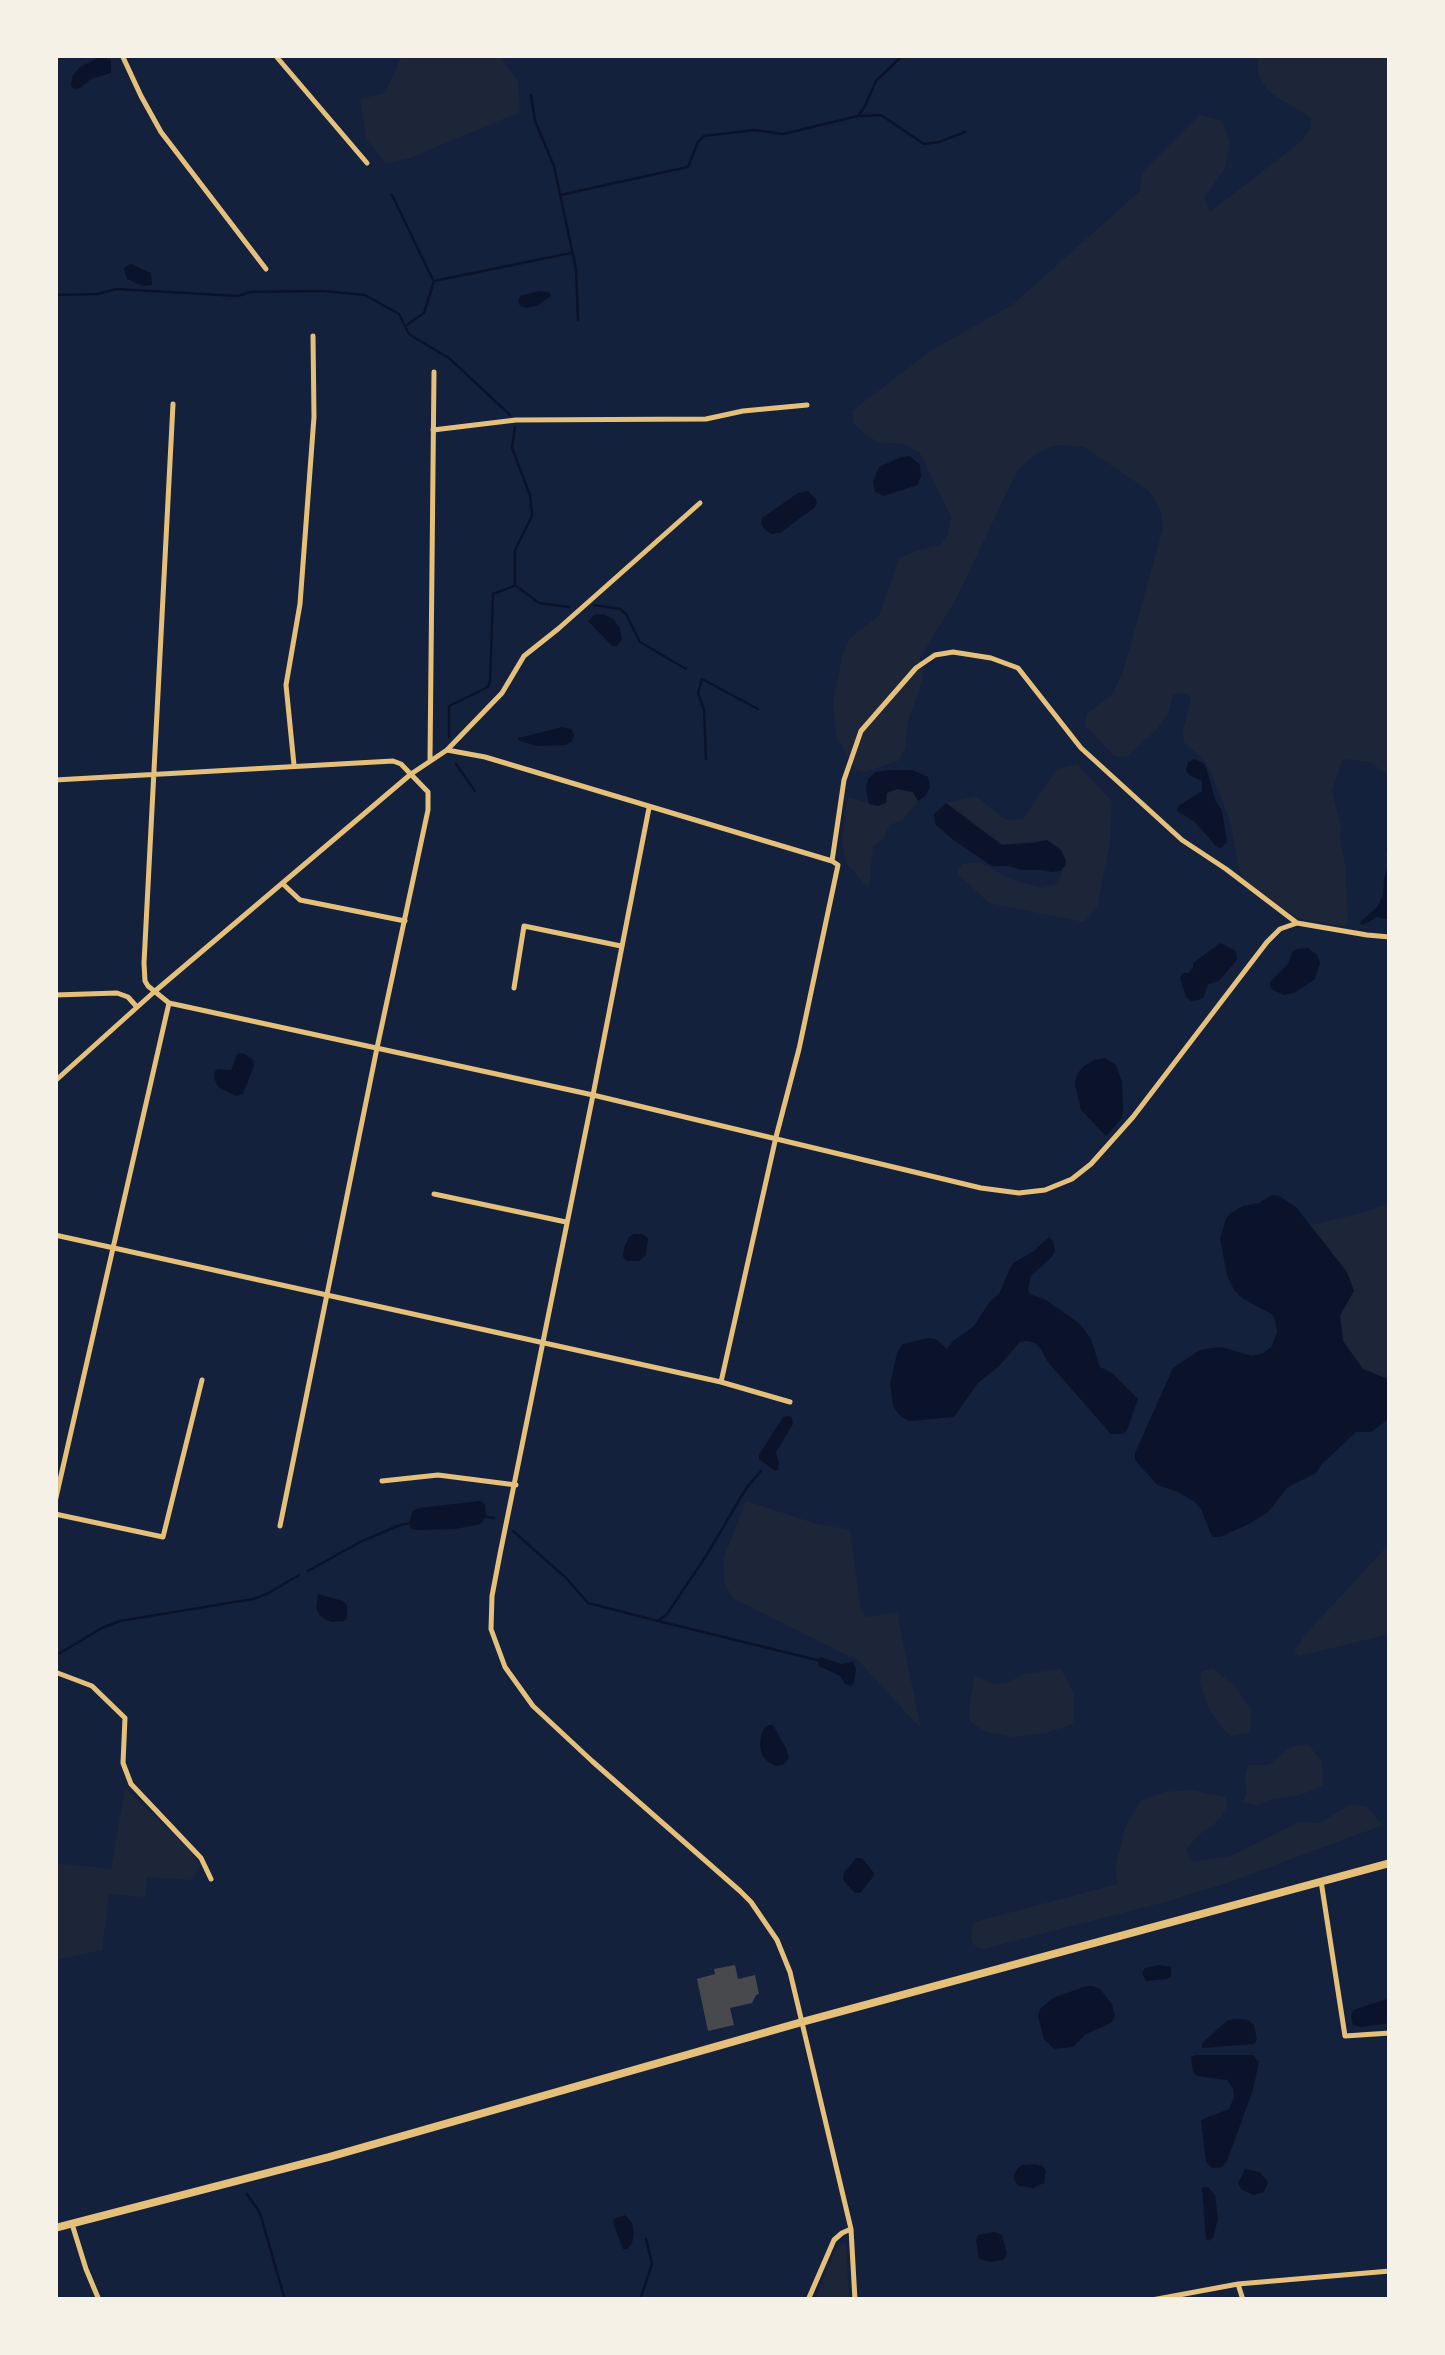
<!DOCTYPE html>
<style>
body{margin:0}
#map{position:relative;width:1445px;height:2355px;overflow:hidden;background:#14213d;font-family:"IBM Plex Serif",serif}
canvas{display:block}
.frame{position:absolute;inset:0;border:58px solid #f6f1e7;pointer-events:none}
</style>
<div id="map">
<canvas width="1445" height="2355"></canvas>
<div class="frame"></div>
</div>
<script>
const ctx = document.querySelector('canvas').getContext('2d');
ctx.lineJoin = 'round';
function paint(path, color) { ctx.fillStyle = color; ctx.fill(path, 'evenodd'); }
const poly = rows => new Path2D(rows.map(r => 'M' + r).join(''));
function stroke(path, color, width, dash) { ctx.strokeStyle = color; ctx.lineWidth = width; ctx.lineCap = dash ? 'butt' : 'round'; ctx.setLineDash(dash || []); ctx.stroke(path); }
paint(poly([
 [402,55,499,55,518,81,520,112,410,158,385,163,367,140,360,99,385,93],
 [1258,55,1390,55,1390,772,1383,772,1371,762,1343,759,1332,790,1341,828,1340,840,1345,864,1348,920,1347,924,1343,926,1297,918,1245,883,1239,869,1229,818,1212,775,1203,759,1184,742,1183,730,1191,700,1186,693,1173,695,1168,714,1157,729,1126,757,1114,756,1085,725,1087,714,1112,694,1123,672,1163,528,1160,509,1149,491,1084,447,1057,445,1039,452,1018,469,956,599,920,658,923,678,908,722,905,749,898,761,864,772,856,770,836,736,833,701,843,653,850,638,879,616,899,559,915,551,940,545,948,535,951,517,920,453,904,444,879,442,865,435,853,422,852,411,932,350,1012,305,1140,191,1143,172,1200,115,1222,121,1230,142,1225,168,1204,198,1210,212,1299,143,1311,129,1311,118,1269,92,1258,74],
 [1077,764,1112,801,1110,842,1097,907,1084,922,989,903,957,873,962,864,979,862,1013,880,1041,888,1058,884,1066,861,1061,850,1047,840,1002,845,946,803,976,796,1006,820,1023,819,1057,769],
 [897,789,913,792,918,801,902,821,889,825,884,838,873,847,869,889,846,863,842,840,848,797,878,806,887,793],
 [1390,1203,1390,1380,1363,1369,1343,1341,1340,1315,1348,1303,1311,1225,1362,1213],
 [746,1501,817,1524,850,1530,861,1609,866,1617,897,1613,921,1729,859,1661,734,1599,725,1585,723,1560],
 [1390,1543,1390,1634,1299,1656,1294,1651,1305,1635],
 [1061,1669,1074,1694,1073,1724,1046,1733,1012,1737,986,1732,970,1722,969,1705,975,1676,994,1684,1006,1683,1025,1674],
 [1213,1669,1234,1685,1251,1709,1250,1733,1231,1736,1222,1728,1209,1709,1200,1683,1201,1672],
 [1308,1744,1322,1762,1323,1786,1300,1795,1269,1800,1257,1806,1243,1802,1247,1791,1245,1778,1248,1765,1269,1765,1290,1747],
 [125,1788,189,1849,200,1866,191,1880,147,1877,145,1897,109,1894,102,1950,55,1960,55,1863,111,1869],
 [1191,1790,1225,1797,1228,1805,1219,1820,1199,1835,1186,1849,1191,1862,1231,1856,1299,1822,1320,1823,1351,1804,1367,1807,1383,1825,1230,1882,1165,1902,983,1949,976,1947,971,1941,972,1930,975,1922,1117,1884,1116,1865,1125,1828,1140,1801,1165,1792],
 [846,2242,849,2300,815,2300,836,2248]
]), '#1d2539');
paint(poly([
 [105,57,111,61,111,73,91,79,80,88,74,89,71,85,73,75,80,67,98,58],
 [131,264,151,273,152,285,143,286,127,279,124,268],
 [539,291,550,292,551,296,538,305,528,308,520,306,518,301,520,296],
 [910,456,920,465,921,477,917,485,884,496,875,492,873,482,879,467,901,457],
 [808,491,816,499,817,504,814,508,780,533,771,534,764,529,761,524,762,518,798,493],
 [603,614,613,619,620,628,622,639,617,646,612,646,588,621,594,615],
 [562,727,571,729,574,735,572,741,566,745,538,746,520,741,518,738],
 [1194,759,1202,762,1206,767,1216,802,1222,810,1227,842,1221,848,1216,846,1195,822,1177,811,1178,806,1202,791,1202,781,1189,775,1186,770,1188,762],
 [891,770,912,770,928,777,930,788,925,796,918,801,913,792,897,789,887,793,886,803,878,806,869,804,866,789,868,779,875,772],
 [946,803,1002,845,1031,843,1047,840,1061,850,1066,861,1065,866,1060,871,1052,872,1042,870,1021,870,1009,866,992,866,952,839,935,824,934,814],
 [1390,846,1390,920,1377,917,1363,925,1360,924,1361,921,1377,907,1383,895,1384,878,1389,863,1386,848],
 [1220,943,1236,951,1237,960,1219,981,1208,984,1204,997,1199,1000,1191,1001,1186,997,1180,978,1183,973,1188,973,1193,968,1193,963],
 [1308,948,1317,955,1320,963,1315,979,1294,993,1284,995,1271,989,1270,982,1288,964,1292,952,1297,949],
 [243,1053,253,1060,254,1066,243,1094,236,1096,218,1087,214,1078,215,1071,218,1069,231,1070,237,1054],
 [1105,1058,1116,1065,1122,1082,1123,1108,1122,1118,1106,1136,1081,1110,1075,1085,1077,1074,1084,1066,1094,1060],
 [1272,1195,1279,1196,1296,1207,1347,1272,1354,1291,1340,1315,1343,1341,1363,1369,1390,1380,1390,1418,1371,1432,1356,1432,1322,1464,1316,1473,1288,1487,1268,1512,1249,1524,1220,1537,1213,1537,1210,1532,1201,1509,1195,1502,1178,1492,1157,1485,1135,1460,1135,1453,1173,1368,1200,1350,1212,1348,1222,1347,1252,1356,1263,1353,1272,1346,1277,1332,1275,1320,1272,1314,1243,1299,1234,1290,1227,1275,1220,1239,1226,1218,1231,1213,1243,1206,1259,1203],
 [634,1234,642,1234,648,1238,646,1255,639,1261,627,1261,623,1257,624,1248,629,1237],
 [1049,1237,1053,1241,1055,1251,1052,1257,1031,1276,1028,1290,1030,1294,1046,1300,1080,1324,1091,1339,1100,1367,1112,1373,1138,1399,1127,1430,1123,1434,1111,1434,1047,1361,1041,1349,1035,1343,1027,1341,1020,1342,998,1367,978,1383,954,1417,909,1421,899,1415,893,1406,890,1384,897,1353,903,1344,928,1338,936,1339,947,1349,953,1341,974,1326,990,1301,999,1294,1010,1268,1015,1262,1034,1251],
 [789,1416,792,1418,793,1424,776,1452,779,1463,778,1470,775,1471,759,1459,759,1455,783,1417],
 [480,1501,485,1504,486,1516,481,1524,455,1529,418,1530,411,1529,409,1524,412,1512,418,1508],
 [318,1594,343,1601,347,1605,347,1618,344,1621,331,1622,320,1616,316,1608],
 [820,1657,841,1664,853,1662,856,1669,854,1683,851,1686,845,1684,840,1676,819,1666,817,1660],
 [769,1725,773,1725,786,1748,789,1758,783,1765,776,1766,768,1762,762,1755,760,1746,761,1736,764,1728],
 [856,1858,862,1858,874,1873,873,1877,860,1893,855,1893,843,1880,844,1873],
 [1159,1965,1171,1967,1171,1976,1167,1979,1146,1981,1142,1973,1145,1968],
 [1086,1986,1093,1986,1100,1989,1112,2004,1115,2016,1111,2023,1086,2034,1073,2047,1054,2049,1044,2039,1038,2016,1040,2009,1053,1998],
 [1390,1998,1390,2023,1361,2027,1353,2025,1351,2016,1353,2010],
 [1237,2019,1248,2020,1254,2025,1257,2040,1254,2044,1202,2048,1202,2043,1228,2020],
 [1195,2055,1253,2055,1259,2062,1253,2090,1227,2161,1222,2167,1212,2168,1206,2162,1201,2120,1229,2109,1234,2097,1233,2088,1227,2080,1197,2076,1193,2072,1191,2057],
 [1035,2164,1043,2166,1046,2171,1044,2183,1033,2188,1019,2186,1015,2182,1014,2176,1017,2169,1022,2165],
 [1245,2169,1260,2172,1268,2182,1264,2192,1253,2195,1241,2189,1238,2183],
 [1208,2187,1215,2195,1218,2219,1213,2238,1208,2241,1206,2238,1202,2188],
 [625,2215,632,2223,634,2234,632,2243,627,2249,623,2249,613,2223,614,2219],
 [994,2232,1002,2235,1007,2254,1003,2260,990,2262,979,2259,976,2240,978,2235]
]), '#0b132b');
stroke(poly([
 [531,95,535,121,554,166,576,269,578,320],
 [858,116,865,106,876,81,903,55],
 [392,195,433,280],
 [560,195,688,167,698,142,704,136,754,130,783,134,858,116,881,115,924,144,939,142,965,132],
 [55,295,98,294,116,289,238,296,250,292,323,291,365,295,399,314,409,334,450,359,510,415],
 [405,326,424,313,434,281,571,253],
 [515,427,512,448,530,495,532,516,515,550,515,585,539,603,569,607],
 [594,605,620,609,626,614,640,642,686,669],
 [449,737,449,706,488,687,490,681,493,594,514,586],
 [706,759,704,710,698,693,702,679,758,709],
 [456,764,475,791],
 [483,1516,494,1518],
 [513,1531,566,1578,588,1603,658,1621,667,1614,706,1556,747,1487,761,1471],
 [308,1571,360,1542,400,1525,411,1523],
 [658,1621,817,1660],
 [55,1656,102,1628,120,1621,253,1599,267,1594,299,1575],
 [247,2194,260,2213,285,2300],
 [640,2300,652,2264,646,2239]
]), '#0b132b', 2.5);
paint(poly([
 [735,1965,738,1979,755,1975,759,1994,756,1995,752,2003,730,2008,734,2025,708,2031,697,1979,715,1974,714,1969]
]), '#48494c');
stroke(poly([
 [122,55,141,96,161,132,266,269],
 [275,55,367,163],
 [173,404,144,963,145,981,148,986,169,1003,593,1095,981,1188,1019,1193,1045,1190,1072,1179,1091,1164,1133,1117,1267,942,1280,929,1297,923],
 [433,430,516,420,706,419,743,411,807,405],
 [447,750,485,757,832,861,838,865,799,1049,776,1137,721,1382],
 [430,759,434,372],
 [294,765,286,685,300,604,314,417,313,336],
 [55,780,393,761,401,764,428,792,428,810,377,1048,280,1526],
 [649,808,593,1095,500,1554,492,1596,491,1629,505,1667,533,1706,592,1761,740,1891,751,1902,777,1940,790,1972,851,2229,855,2300],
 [832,861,844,780,861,731,916,668,935,655,953,652,991,658,1018,668,1081,748,1182,840,1226,869,1297,923,1367,935,1390,937],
 [283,884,300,900,405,921],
 [514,988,524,926,621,946],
 [55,995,117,993,128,997,137,1007],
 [55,1081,154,992,411,774,447,750,502,693,524,656,558,629,700,503],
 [434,1194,566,1222],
 [55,1235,721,1382,790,1402],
 [382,1481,438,1475,516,1485],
 [55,1502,169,1003],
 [55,1514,163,1537,202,1380],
 [55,1672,92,1686,125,1718,123,1763,131,1784,201,1858,211,1879],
 [1321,1881,1345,2036,1390,2033],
 [72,2224,86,2269,99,2300],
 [1238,2284,1243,2300],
 [808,2300,834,2240,842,2233,851,2229],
 [1152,2300,1238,2284,1390,2271]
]), '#e5c07b', 5);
stroke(poly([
 [55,2228,329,2157,802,2022,1390,1863]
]), '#e5c07b', 8);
</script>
